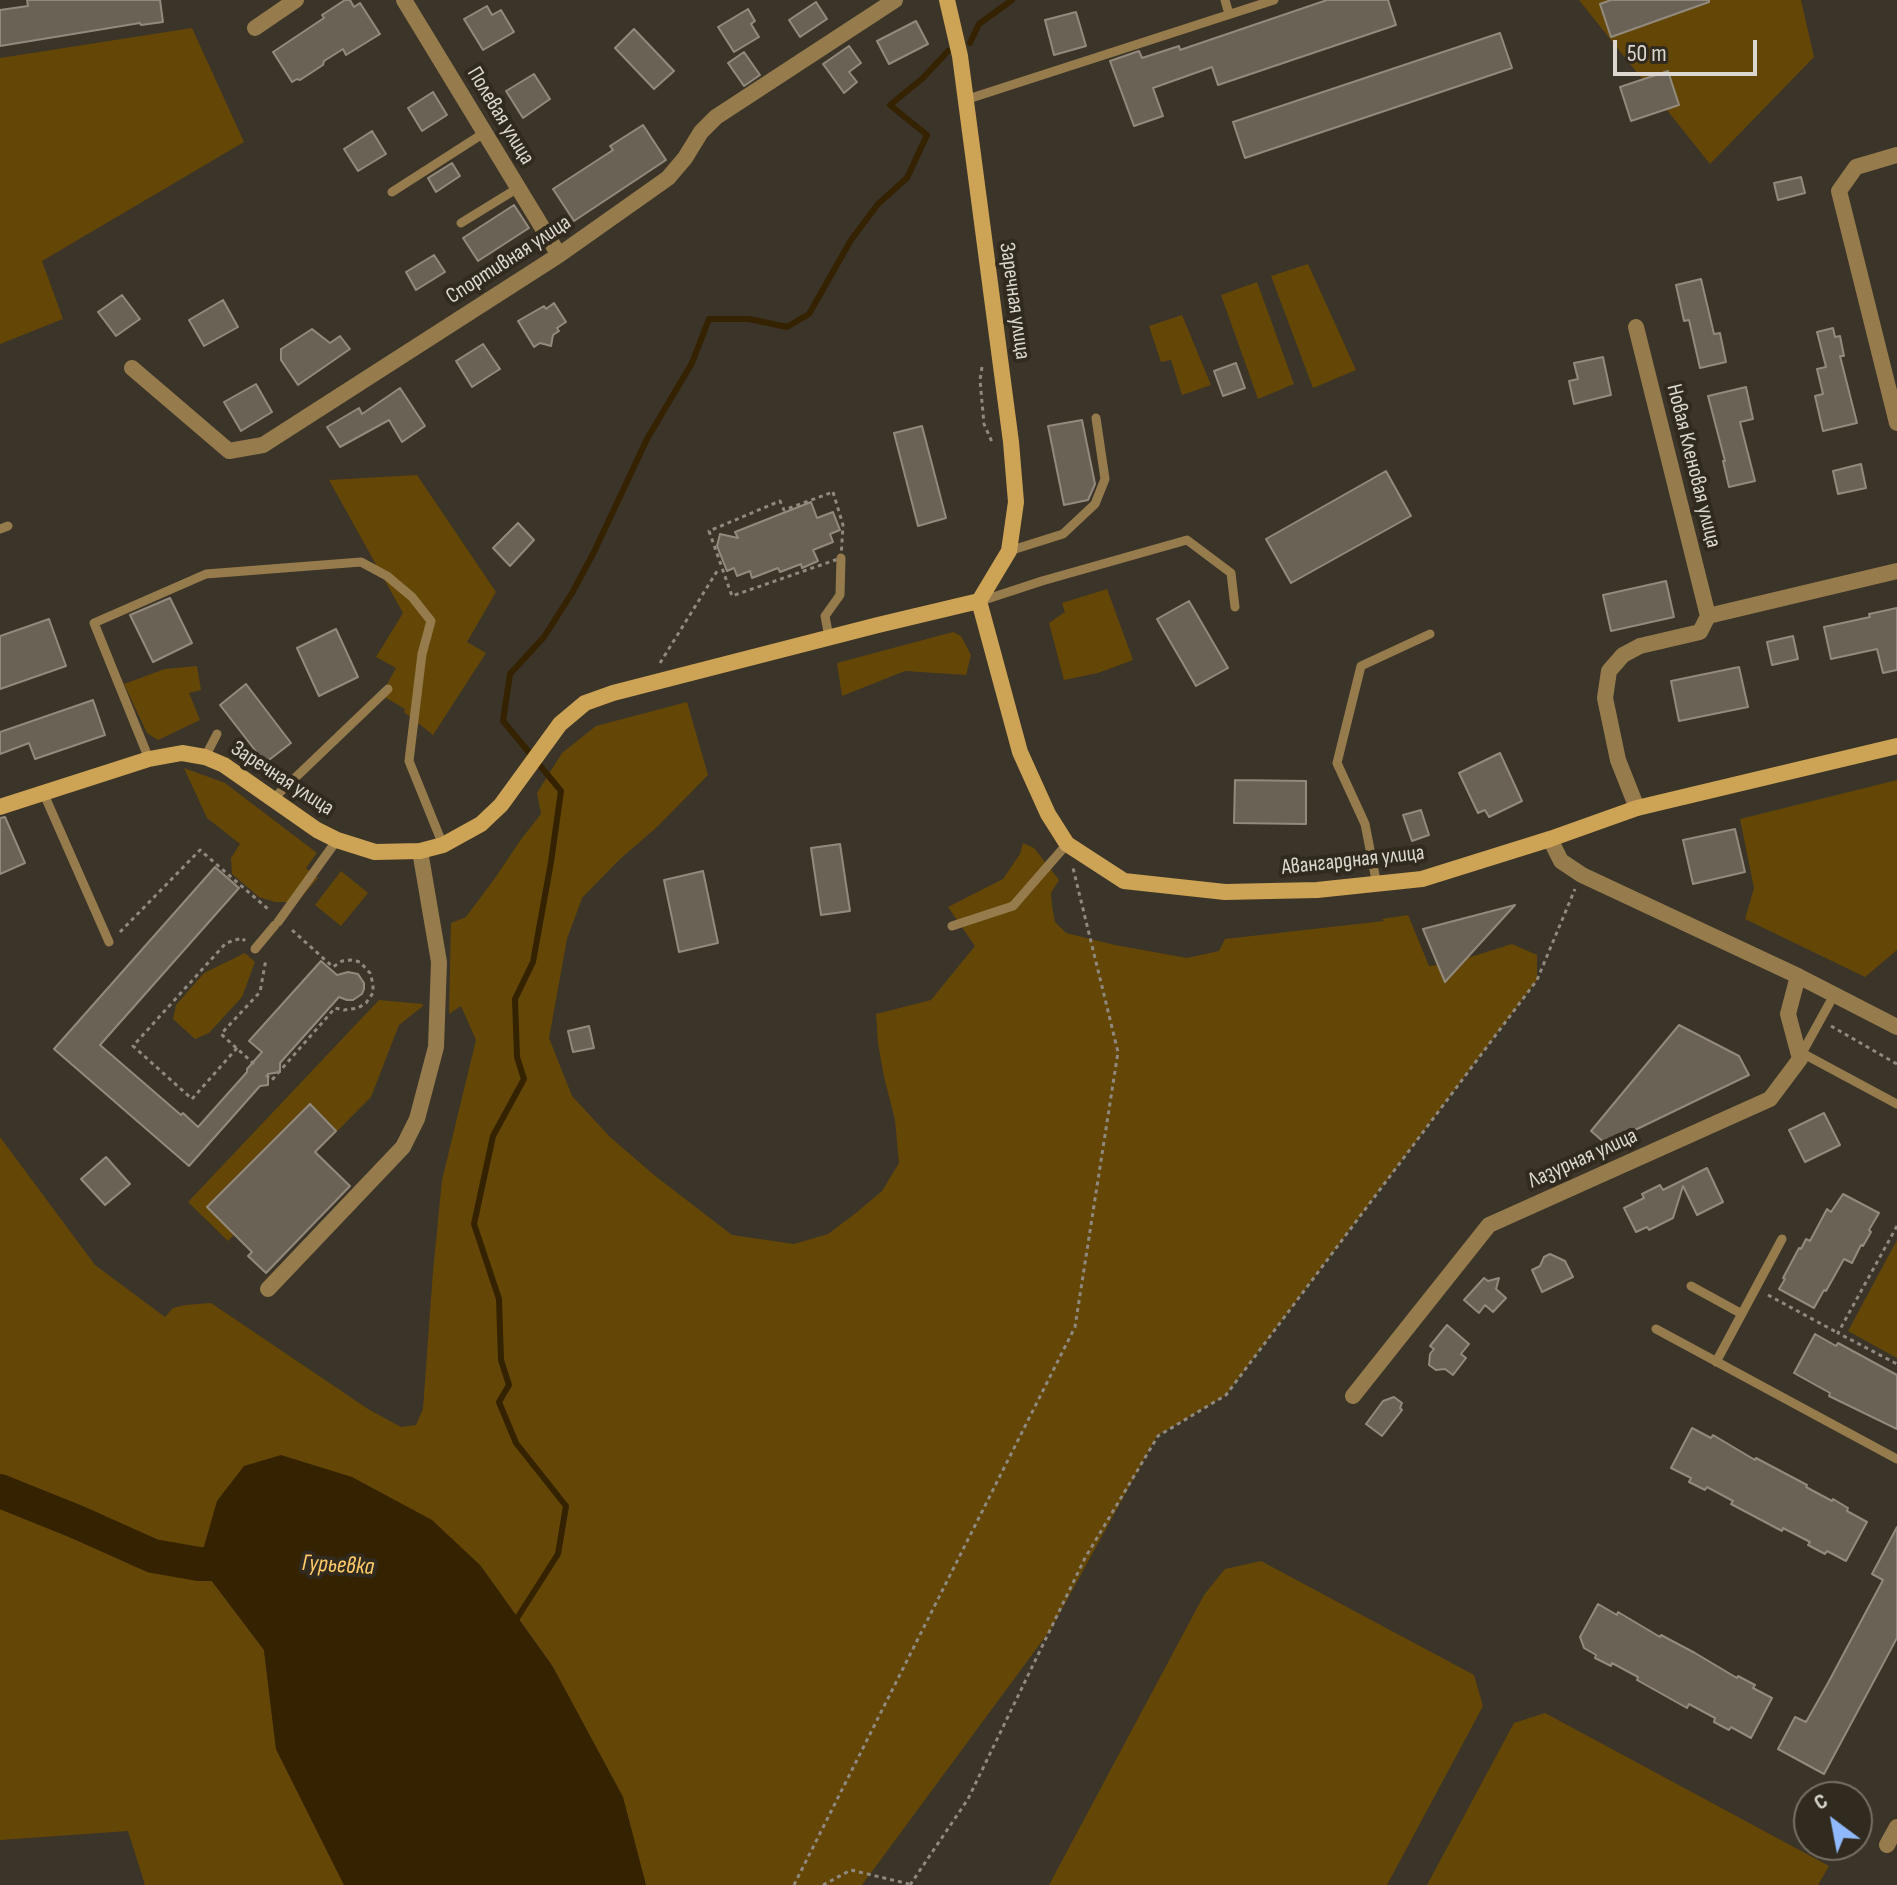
<!DOCTYPE html>
<meta charset="utf-8">
<style>
body{margin:0}
#map{position:relative;width:1897px;height:1885px;overflow:hidden;background:#3b3428;font-family:"Sofia Sans Condensed",sans-serif}
canvas{display:block}
.north{position:absolute;left:1793px;top:1781px;width:80px;height:80px;box-sizing:border-box;background:#312a1e;border:2px solid #756f65;border-radius:50%;rotate:328deg;font-size:22px;font-weight:700;line-height:32px;text-align:center;color:#dcd7d0}
.north::after{content:'';display:block;margin:auto;width:28px;height:36px;background:#90b8fd;clip-path:polygon(50% 0,100% 100%,50% 72%,0 100%)}
.scale{position:absolute;left:1613px;top:40px;width:144px;height:36px;box-sizing:border-box;border:4px solid #dcd7d0;border-top:0;padding-left:10px;font-size:24px;line-height:28px;white-space:nowrap;color:#dcd7d0;-webkit-text-stroke:6px #312a1e;paint-order:stroke}
</style>
<div id="map">
<canvas width="1897" height="1885"></canvas>
<div class="north">С</div>
<div class="scale">50 m</div>
</div>
<script>
const ctx = document.querySelector('canvas').getContext('2d');
ctx.lineJoin = 'round';
function paint(path, color) { ctx.fillStyle = color; ctx.fill(path, 'evenodd'); }
const poly = rows => new Path2D(rows.map(r => 'M' + r).join(''));
function stroke(path, color, width, dash) { ctx.strokeStyle = color; ctx.lineWidth = width; ctx.lineCap = dash ? 'butt' : 'round'; ctx.setLineDash(dash || []); ctx.stroke(path); }
function drawText(font, color, halo, rows, align = 'center') {
  ctx.font = font + ' "Sofia Sans Condensed",sans-serif'; ctx.lineWidth = 8; ctx.setLineDash([]); ctx.textBaseline = 'middle'; ctx.strokeStyle = halo; ctx.fillStyle = color; for (const [text, x, y, turn = 0] of rows) {
    ctx.save(); ctx.translate(x, y); ctx.rotate((+turn || 0) * Math.PI / 180); ctx.textAlign = isNaN(turn) ? turn : align; if (halo) ctx.strokeText(text, 0, 0); ctx.fillText(text, 0, 0); ctx.restore();
  }
}
paint(poly([
 [1579,0,1801,0,1814,57,1710,164],
 [192,28,244,142,42,261,63,319,0,344,0,58],
 [1308,264,1356,370,1313,388,1271,276],
 [1257,282,1294,384,1258,399,1221,295],
 [1182,315,1211,385,1182,395,1171,360,1161,362,1149,326],
 [417,475,496,592,467,642,486,653,433,735,404,712,405,709,381,695,396,668,376,657,403,613,329,480],
 [1107,589,1133,660,1098,673,1064,680,1049,623,1065,612,1062,603],
 [953,632,961,636,971,655,966,675,905,671,842,696,837,663],
 [197,666,201,690,189,693,200,720,158,740,147,733,124,684,165,669],
 [687,702,708,775,657,827,619,860,582,898,567,939,549,1038,572,1096,610,1137,654,1175,732,1235,794,1244,828,1234,856,1213,882,1191,899,1163,895,1120,884,1077,878,1043,876,1014,931,1000,975,946,948,907,1003,879,1020,854,1023,843,1034,848,1059,880,1051,893,1052,906,1055,922,1066,933,1115,945,1187,958,1219,951,1225,939,1384,921,1382,919,1408,915,1429,966,1448,964,1512,944,1537,955,1537,980,1226,1395,1157,1436,1051,1629,862,1885,646,1885,622,1796,549,1661,480,1565,199,1564,264,1650,276,1749,344,1885,145,1885,128,1831,0,1840,0,1137,95,1265,165,1317,173,1308,185,1305,211,1303,368,1409,401,1427,416,1425,423,1409,433,1271,442,1180,476,1040,461,1006,449,1014,451,923,466,917,495,878,522,838,541,814,537,793,562,753,596,726],
 [184,768,225,783,317,853,306,868,318,878,297,902,275,902,259,897,232,874,231,858,240,844,207,818],
 [1897,780,1897,950,1865,977,1745,919,1754,888,1740,819],
 [341,871,368,893,341,926,315,905],
 [245,953,255,962,242,997,209,1033,195,1039,173,1019,176,1005,204,973],
 [379,1000,423,1004,423,1006,399,1025,371,1097,228,1241,188,1202],
 [1897,1240,1897,1358,1848,1331],
 [1261,1561,1474,1675,1483,1706,1387,1885,1049,1885,1204,1595,1225,1569],
 [1545,1713,1829,1866,1818,1885,1427,1885,1514,1723]
]), '#644707');
paint(poly([
 [281,1455,352,1477,432,1520,480,1565,553,1667,623,1797,646,1885,344,1885,276,1749,264,1650,199,1564,217,1501,244,1466]
]), '#342200');
stroke(poly([
 [970,43,979,24,1012,0],
 [514,1623,558,1554,566,1506,516,1443,499,1402,509,1385,501,1360,499,1299,474,1224,493,1136,524,1079,517,1057,515,999,533,962,551,862,561,791,503,721,510,674,544,637,572,593,594,552,647,439,692,363,709,319,749,319,787,327,809,314,851,240,878,204,907,178,927,135,890,105,923,78,948,51]
]), '#342200', 6);
stroke(poly([
 [0,1491,77,1522,153,1556,199,1564,246,1564]
]), '#342200', 34);
const building = poly([
 [27,0,160,0,163,22,141,25,140,23,0,46,0,10,28,6,27,0],
 [345,0,350,0,354,7,360,3,380,34,346,55,343,49,324,61,323,65,300,80,297,79,292,82,273,52,324,18,322,15,345,0],
 [1327,0,1388,0,1396,25,1218,85,1212,67,1153,88,1163,116,1134,126,1110,61,1139,51,1142,58,1179,46,1180,50,1327,0],
 [1611,0,1709,0,1709,2,1611,37,1600,4,1611,0],
 [816,2,827,19,800,37,789,20,816,2],
 [487,6,492,15,501,10,514,32,483,50,464,19,487,6],
 [748,9,755,21,751,24,759,37,734,52,718,27,748,9],
 [1076,12,1086,46,1054,55,1045,20,1076,12],
 [916,21,928,44,889,64,877,41,916,21],
 [634,29,674,71,654,89,615,48,634,29],
 [1500,33,1512,68,1245,158,1233,122,1500,33],
 [849,46,861,63,849,72,857,82,844,93,823,64,849,46],
 [744,52,760,75,744,86,728,63,744,52],
 [1668,71,1679,105,1631,121,1620,87,1668,71],
 [534,74,550,99,523,118,506,91,534,74],
 [433,92,447,115,422,131,408,108,433,92],
 [643,125,666,160,574,221,553,189,613,150,610,146,643,125],
 [372,131,386,154,358,171,344,149,372,131],
 [452,163,460,176,436,192,428,178,452,163],
 [1801,177,1805,193,1778,200,1774,183,1801,177],
 [514,205,529,228,478,261,463,238,514,205],
 [434,255,445,272,416,290,406,272,434,255],
 [1701,279,1714,334,1720,333,1726,362,1700,368,1689,320,1684,321,1676,285,1701,279],
 [122,295,140,319,116,336,98,312,122,295],
 [223,300,238,327,204,346,189,320,223,300],
 [554,303,566,322,557,328,559,331,553,335,551,346,540,343,534,347,518,321,544,306,546,309,554,303],
 [1833,328,1835,337,1840,336,1844,356,1840,356,1857,423,1823,431,1815,396,1823,394,1817,369,1826,367,1817,332,1833,328],
 [312,329,330,343,340,336,350,349,298,385,281,360,281,349,312,329],
 [483,344,500,369,472,387,456,361,483,344],
 [1603,357,1611,395,1574,404,1569,381,1578,379,1574,363,1603,357],
 [1236,363,1245,388,1223,396,1214,371,1236,363],
 [256,384,272,412,241,431,224,402,256,384],
 [1746,387,1753,419,1740,422,1755,481,1729,487,1723,461,1725,461,1708,396,1746,387],
 [400,388,425,426,402,442,389,420,340,447,327,427,359,408,362,414,400,388],
 [1082,420,1095,484,1088,500,1064,505,1048,426,1082,420],
 [922,426,946,518,918,526,894,433,922,426],
 [1861,464,1866,488,1838,494,1833,471,1861,464],
 [1386,471,1411,516,1291,583,1266,539,1386,471],
 [811,502,817,518,833,512,840,530,830,534,833,542,813,550,818,561,802,568,801,564,780,572,778,568,752,578,750,571,737,576,734,568,727,571,717,546,720,534,738,538,735,532,811,502],
 [518,523,534,540,510,566,493,548,518,523],
 [1666,581,1674,617,1611,631,1603,595,1666,581],
 [170,598,192,643,153,662,130,615,170,598],
 [1189,601,1228,668,1196,686,1157,619,1189,601],
 [1897,608,1897,670,1883,673,1877,649,1831,659,1824,627,1870,617,1869,614,1897,608],
 [49,619,66,666,0,689,0,636,49,619],
 [336,629,358,677,319,696,297,648,336,629],
 [1793,636,1798,659,1772,665,1767,642,1793,636],
 [1739,667,1748,707,1679,721,1671,681,1739,667],
 [246,684,291,743,265,763,220,705,246,684],
 [93,700,105,735,35,759,29,743,0,754,0,732,93,700],
 [1500,753,1522,801,1489,817,1485,810,1478,813,1459,773,1500,753],
 [1235,780,1306,781,1306,824,1234,823,1235,780],
 [1421,810,1429,835,1412,841,1403,815,1421,810],
 [5,817,25,863,0,874,0,818,5,817],
 [1735,829,1745,872,1693,884,1683,840,1735,829],
 [840,844,850,911,821,915,811,848,840,844],
 [215,867,239,888,100,1045,181,1115,183,1113,198,1127,247,1072,247,1069,262,1052,249,1041,321,961,337,975,348,972,358,974,364,983,364,989,362,994,353,1000,347,1000,339,997,280,1063,280,1072,268,1074,268,1085,260,1086,189,1166,54,1049,215,867],
 [703,871,718,943,679,952,664,880,703,871],
 [1515,905,1445,982,1423,929,1515,905],
 [1679,1025,1739,1056,1749,1075,1606,1144,1591,1131,1679,1025],
 [589,1026,594,1048,573,1052,568,1031,589,1026],
 [310,1104,336,1131,315,1152,350,1186,266,1273,248,1256,252,1252,207,1207,310,1104],
 [1824,1113,1840,1145,1805,1162,1789,1130,1824,1113],
 [106,1157,130,1184,105,1205,81,1179,106,1157],
 [1707,1168,1723,1202,1697,1215,1683,1186,1673,1218,1649,1230,1647,1227,1636,1232,1624,1208,1644,1198,1642,1194,1660,1185,1663,1190,1707,1168],
 [1843,1194,1879,1213,1869,1230,1871,1232,1863,1246,1861,1245,1852,1263,1844,1259,1826,1291,1824,1290,1814,1308,1779,1289,1785,1279,1783,1278,1799,1248,1801,1249,1806,1239,1810,1241,1827,1209,1831,1212,1843,1194],
 [1550,1254,1565,1261,1573,1277,1542,1292,1532,1270,1540,1266,1544,1257,1550,1254],
 [1484,1278,1488,1281,1499,1278,1496,1289,1506,1298,1493,1312,1485,1305,1479,1313,1464,1300,1484,1278],
 [1447,1325,1469,1344,1461,1354,1466,1358,1463,1362,1453,1375,1445,1369,1436,1370,1429,1365,1430,1354,1434,1349,1430,1346,1447,1325],
 [1815,1334,1836,1346,1838,1343,1897,1375,1897,1429,1829,1396,1830,1393,1794,1373,1815,1334],
 [1394,1397,1402,1403,1400,1408,1402,1410,1382,1436,1366,1424,1383,1401,1394,1397],
 [1692,1428,1711,1438,1713,1435,1755,1460,1756,1458,1807,1485,1806,1487,1832,1501,1833,1499,1848,1508,1847,1511,1867,1522,1846,1561,1827,1551,1825,1554,1808,1545,1810,1542,1783,1528,1782,1531,1731,1504,1733,1501,1707,1487,1705,1490,1689,1482,1691,1478,1671,1468,1692,1428],
 [1897,1527,1897,1638,1824,1774,1778,1749,1795,1717,1806,1722,1828,1683,1883,1580,1872,1574,1897,1527],
 [1598,1604,1617,1615,1618,1612,1660,1637,1661,1635,1695,1653,1737,1678,1738,1676,1755,1685,1753,1688,1772,1698,1751,1738,1731,1727,1729,1730,1714,1722,1715,1718,1689,1704,1687,1708,1637,1680,1638,1677,1612,1663,1611,1666,1595,1658,1596,1655,1584,1648,1580,1637,1598,1604]
]);
paint(building, '#6a6255');
stroke(building, '#928a7c', 2);
stroke(poly([
 [982,367,980,380,984,424,992,442],
 [833,492,843,525,841,558,732,596,709,531,780,501,784,510,833,492],
 [660,663,719,568],
 [120,932,200,850,268,909],
 [1831,1026,1897,1064],
 [237,1048,192,1099,133,1046,226,943,242,938,245,941],
 [254,1064,221,1034,260,992,266,959],
 [266,1075,272,1080,335,1008,344,1010,358,1008,366,1003,373,993,373,984,370,973,360,962,351,960,342,961,333,967,292,930],
 [1897,1226,1838,1333,1897,1364],
 [1768,1295,1838,1333],
 [794,1885,1075,1327,1118,1052,1073,868],
 [823,1885,851,1870,909,1884],
 [910,1885,968,1799,1085,1558,1158,1436,1226,1395,1537,980,1575,889]
]), '#8f897f', 3, [4, 4]);
stroke(poly([
 [1225,0,1229,14],
 [965,100,1274,0],
 [392,192,484,133],
 [461,223,518,188],
 [0,529,8,526],
 [1009,551,1063,534,1095,504,1105,479,1096,418],
 [981,601,1042,581,1187,540,1231,573,1235,607],
 [829,637,825,616,840,595,841,558],
 [205,757,217,734],
 [149,759,94,623,206,574,361,562,387,576,412,597,431,621,422,654,409,761,443,845],
 [43,792,109,942],
 [273,799,388,689],
 [1377,885,1365,824,1337,763,1361,666,1430,634],
 [278,922,337,840],
 [952,926,1013,906,1067,844],
 [255,949,275,925],
 [1834,995,1802,1053,1897,1104],
 [1691,1286,1742,1314],
 [1656,1329,1897,1459],
 [1716,1362,1782,1239]
]), '#967c4d', 9);
stroke(poly([
 [404,0,559,255],
 [255,28,296,0],
 [1897,155,1856,167,1839,191,1897,423],
 [1636,327,1708,616],
 [132,368,229,451,263,445,559,255,668,178,685,158,701,132,716,117,895,0],
 [1637,808,1618,760,1605,698,1609,671,1623,655,1640,646,1700,632,1708,616,1897,571],
 [1550,839,1561,861,1582,875,1798,976,1897,1027],
 [268,1289,403,1147,417,1119,436,1047,439,962,420,851],
 [1353,1396,1489,1225,1770,1099,1800,1059,1788,1014,1798,976],
 [1887,1845,1897,1827]
]), '#967c4d', 16);
stroke(poly([
 [947,0,960,56,1011,442,1016,502,1009,551,979,601],
 [979,601,1020,752,1048,814,1067,844,1124,881,1225,892,1317,890,1422,879,1550,839,1637,808,1897,746],
 [0,807,149,759,182,753,205,757,224,765,317,830,337,840,375,852,420,851,443,845,481,824,501,805,560,724,585,703,613,693,878,625,979,601]
]), '#cda355', 16);
drawText('22px', '#dcd7d0', '#312a1e', [
 ["Полевая улица",500,116,59],
 ["Спортивная улица",509,260,-33],
 ["Заречная улица",1014,301,82],
 ["Новая Кленовая улица",1693,466,76],
 ["Заречная улица",282,779,33],
 ["Авангардная улица",1353,861,-6],
 ["Лазурная улица",1583,1159,-24]
]);
drawText('italic 24px', '#feca69', '#312a1e', [
 ["Гурьевка",338,1566,3]
]);
</script>
